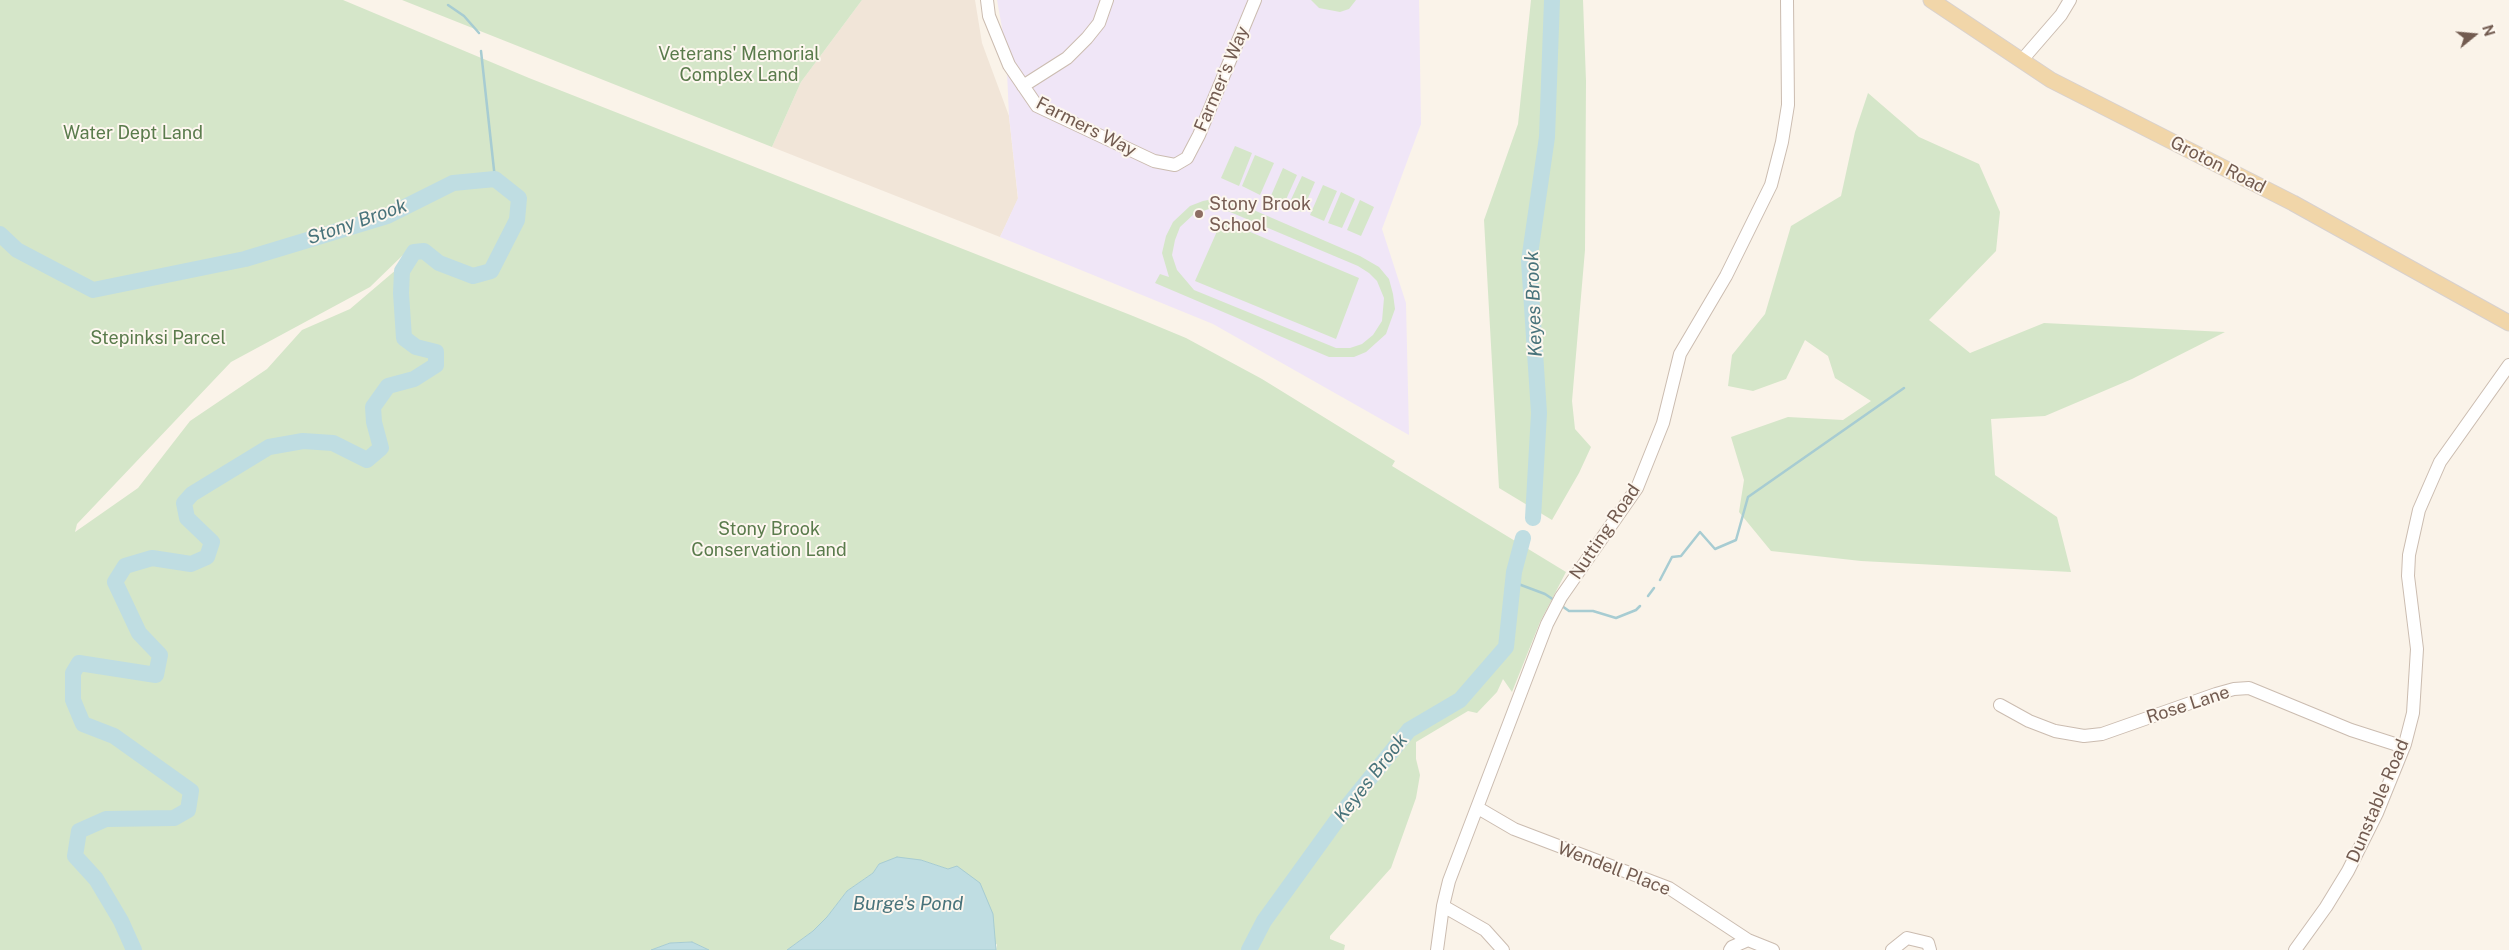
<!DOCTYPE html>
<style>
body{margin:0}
#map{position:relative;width:2509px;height:950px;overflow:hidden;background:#faf3e9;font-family:"Public Sans",sans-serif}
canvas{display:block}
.north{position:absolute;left:2449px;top:10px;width:50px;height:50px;-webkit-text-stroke:4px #fdf7ef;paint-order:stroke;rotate:73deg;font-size:14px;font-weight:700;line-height:20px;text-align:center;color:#725b50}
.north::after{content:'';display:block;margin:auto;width:18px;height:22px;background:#725b50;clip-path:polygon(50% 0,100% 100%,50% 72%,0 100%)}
</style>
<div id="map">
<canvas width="2509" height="950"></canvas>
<div class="north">N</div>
</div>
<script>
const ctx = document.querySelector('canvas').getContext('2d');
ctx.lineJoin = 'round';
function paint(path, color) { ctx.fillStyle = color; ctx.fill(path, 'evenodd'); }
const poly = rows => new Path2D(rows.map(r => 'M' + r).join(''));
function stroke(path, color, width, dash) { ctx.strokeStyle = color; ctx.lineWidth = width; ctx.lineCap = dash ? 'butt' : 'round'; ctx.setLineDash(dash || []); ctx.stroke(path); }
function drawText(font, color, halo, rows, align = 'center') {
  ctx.font = font + ' "Public Sans",sans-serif'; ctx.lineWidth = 4; ctx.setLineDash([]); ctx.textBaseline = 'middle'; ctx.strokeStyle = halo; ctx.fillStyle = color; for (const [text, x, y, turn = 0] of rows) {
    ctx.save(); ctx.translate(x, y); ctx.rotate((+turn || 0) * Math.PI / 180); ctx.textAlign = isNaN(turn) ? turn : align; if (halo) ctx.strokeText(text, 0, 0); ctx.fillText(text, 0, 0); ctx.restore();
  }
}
paint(poly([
 [862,0,975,0,982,43,1009,116,1018,199,1000,237,772,147,801,82]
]), '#f1e5d8');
paint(poly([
 [997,0,1419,0,1421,124,1382,229,1406,303,1409,435,1213,324,1000,237,1018,198,1009,116,1006,50]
]), '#f0e6f7');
paint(poly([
 [0,0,343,0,529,78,1133,316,1186,338,1262,379,1395,461,1392,466,1566,572,1540,622,1512,692,1503,679,1497,692,1477,713,1468,711,1416,742,1416,759,1420,775,1416,798,1391,868,1330,936,1330,939,1345,945,1344,950,996,950,997,945,948,869,921,860,879,864,873,873,847,891,827,917,813,931,787,950,709,950,692,942,670,943,651,950,0,950],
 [403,255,397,269,350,309,302,330,267,369,190,421,138,488,75,532,77,524,231,362,370,287],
 [402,0,862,0,801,82,772,147],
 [1311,0,1356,0,1349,9,1340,12,1319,8],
 [1531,0,1583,0,1586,81,1585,250,1572,401,1575,429,1591,447,1579,473,1552,520,1499,488,1484,220,1518,124],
 [1868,93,1919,137,1979,164,2000,212,1996,251,1929,320,1970,353,2044,323,2225,332,2132,379,2045,416,1991,419,1995,475,2057,517,2071,572,1861,561,1771,551,1739,512,1744,480,1731,437,1788,417,1843,420,1871,401,1835,378,1828,356,1805,340,1786,379,1753,391,1728,386,1732,355,1765,314,1791,226,1841,196,1855,132],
 [1235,146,1252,153,1239,186,1221,178],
 [1255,155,1274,163,1260,195,1242,186],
 [1283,168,1297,175,1284,204,1270,198],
 [1302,176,1315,182,1302,212,1288,206],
 [1323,185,1337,191,1324,221,1310,215],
 [1341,192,1355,199,1342,228,1328,223],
 [1213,199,1226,200,1242,205,1360,256,1379,267,1389,279,1393,294,1395,309,1386,334,1366,352,1354,357,1329,357,1155,283,1160,274,1169,277,1162,253,1166,236,1173,222,1190,206,1203,201],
 [1209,209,1223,209,1358,266,1369,273,1377,281,1384,298,1382,321,1373,335,1362,344,1350,348,1336,348,1194,290,1177,270,1172,255,1175,240,1180,227,1194,214],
 [1360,200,1374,207,1361,236,1347,230],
 [1222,220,1359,278,1336,339,1195,281]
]), '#d5e6c9');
const water = poly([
 [897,857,921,860,948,869,957,866,980,883,993,914,996,950,787,950,813,931,827,917,847,891,873,873,879,864,897,857],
 [692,942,709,950,651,950,670,943,692,942]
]);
paint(water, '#bfdde2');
stroke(water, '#a7ccd2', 1);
stroke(poly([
 [448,5,464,16,479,33],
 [481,51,495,179],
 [1660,580,1672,557,1681,556,1700,532,1715,549,1736,540,1748,497,1904,388],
 [1513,582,1545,594,1554,600],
 [1648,596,1654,588],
 [1562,606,1569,611,1593,611,1616,618,1636,610,1640,606]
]), '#a7ccd2', 2.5);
stroke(poly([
 [0,234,17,250,93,290,245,259,387,216,453,183,495,179,519,198,517,220,491,271,473,276,439,263,424,251,414,252,402,271,401,293,404,338,416,347,436,352,436,365,414,379,388,386,373,407,374,422,381,448,367,460,333,443,303,441,269,447,192,494,184,503,187,518,212,542,207,557,191,564,152,558,125,566,115,582,139,633,160,655,156,675,79,663,73,673,73,700,83,724,114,736,191,791,188,810,174,818,106,819,79,831,75,856,96,879,121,921,134,950],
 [1533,518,1539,413,1529,261,1547,137,1552,0],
 [1249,950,1264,921,1345,809,1409,730,1460,700,1506,647,1514,572,1523,538]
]), '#bfdde2', 16);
const minor = poly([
 [987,0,989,16,1009,65,1037,106,1154,161,1175,165,1187,158,1199,135,1255,0],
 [2022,60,2061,15,2070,0],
 [1023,86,1067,58,1087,38,1099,23,1107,0],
 [2000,705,2029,721,2055,731,2084,736,2102,734,2216,694,2234,689,2249,688,2351,730,2404,747],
 [1478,808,1514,829,1669,888,1748,940,1773,950],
 [1443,906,1485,930,1503,950],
 [1437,950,1443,906,1449,881,1547,624,1561,597,1637,488,1663,423,1680,354,1726,276,1771,185,1782,142,1788,105,1787,0],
 [1730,950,1732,947,1748,940],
 [1892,950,1907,938,1928,943,1930,950],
 [2295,950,2326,907,2348,871,2377,813,2405,744,2413,713,2417,649,2408,576,2409,555,2419,510,2440,462,2509,365]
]);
const major = poly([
 [1931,0,2051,80,2293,203,2509,323]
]);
stroke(minor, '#cbbcb0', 14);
stroke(major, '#d8d1ce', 17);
stroke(minor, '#fff', 12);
stroke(major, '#f1d6a9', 15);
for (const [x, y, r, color] of [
 [1199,214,5,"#8d6e63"]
]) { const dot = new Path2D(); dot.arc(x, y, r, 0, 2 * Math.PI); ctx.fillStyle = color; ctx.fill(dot); stroke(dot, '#fdf7ef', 2); }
drawText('18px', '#5a7b4c', '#fdf7ef', [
 ["Veterans' Memorial",739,54],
 ["Complex Land",739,75],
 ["Water Dept Land",133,133],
 ["Stepinksi Parcel",158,338],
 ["Stony Brook",769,529],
 ["Conservation Land",769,550]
]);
drawText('18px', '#725b50', '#fdf7ef', [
 ["Farmer's Way",1222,79,-67],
 ["Farmers Way",1086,127,27],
 ["Groton Road",2218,165,27],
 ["Nutting Road",1605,532,-56],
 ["Rose Lane",2188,705,-18],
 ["Dunstable Road",2378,801,-67],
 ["Wendell Place",1614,869,21]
]);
drawText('18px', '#785e54', '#fdf7ef', [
 ["Stony Brook",1209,204],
 ["School",1209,225]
], 'left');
drawText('italic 19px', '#48737b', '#fdf7ef', [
 ["Stony Brook",357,222,-19],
 ["Keyes Brook",1534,304,-92],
 ["Keyes Brook",1371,778,-52],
 ["Burge's Pond",908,904]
]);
</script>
